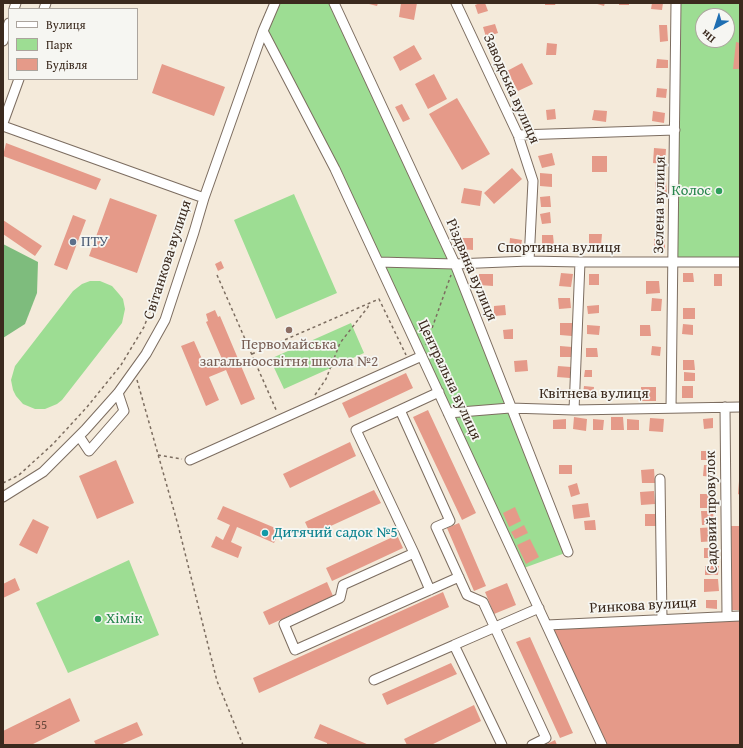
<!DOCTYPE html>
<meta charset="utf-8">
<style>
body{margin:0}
#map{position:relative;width:743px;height:748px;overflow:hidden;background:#f4eada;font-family:"Gentium Book Plus",serif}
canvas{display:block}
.frame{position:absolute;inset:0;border:4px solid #3b2a1e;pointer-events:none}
.legend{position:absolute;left:8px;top:8px;width:130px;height:72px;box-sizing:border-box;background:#f6f6f2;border:1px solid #aba49d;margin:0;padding:5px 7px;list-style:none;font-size:12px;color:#3b2a1e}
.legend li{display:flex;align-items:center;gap:8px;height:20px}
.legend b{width:20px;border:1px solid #aba49d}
.north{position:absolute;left:695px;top:8px;width:40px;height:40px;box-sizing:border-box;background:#f6f6f2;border:1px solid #aba49d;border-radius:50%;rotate:219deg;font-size:11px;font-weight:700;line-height:16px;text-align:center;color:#3b2a1e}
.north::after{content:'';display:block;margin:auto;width:14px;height:18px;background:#1f6fb2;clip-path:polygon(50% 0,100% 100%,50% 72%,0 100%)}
</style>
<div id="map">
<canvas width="743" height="748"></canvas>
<div class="frame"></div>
<ul class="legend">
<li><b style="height:5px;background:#fff"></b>Вулиця</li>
<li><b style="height:11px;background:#9ddd93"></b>Парк</li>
<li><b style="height:11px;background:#e59a89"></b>Будівля</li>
</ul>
<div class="north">Пн</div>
</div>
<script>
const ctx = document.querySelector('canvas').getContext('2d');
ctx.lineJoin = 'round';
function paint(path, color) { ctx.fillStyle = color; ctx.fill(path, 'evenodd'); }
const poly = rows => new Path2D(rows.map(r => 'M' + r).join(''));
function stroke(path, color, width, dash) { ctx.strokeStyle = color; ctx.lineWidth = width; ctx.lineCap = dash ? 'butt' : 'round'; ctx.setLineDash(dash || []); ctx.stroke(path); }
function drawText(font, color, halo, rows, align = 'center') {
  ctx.font = font + ' "Gentium Book Plus",serif'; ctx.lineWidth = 3.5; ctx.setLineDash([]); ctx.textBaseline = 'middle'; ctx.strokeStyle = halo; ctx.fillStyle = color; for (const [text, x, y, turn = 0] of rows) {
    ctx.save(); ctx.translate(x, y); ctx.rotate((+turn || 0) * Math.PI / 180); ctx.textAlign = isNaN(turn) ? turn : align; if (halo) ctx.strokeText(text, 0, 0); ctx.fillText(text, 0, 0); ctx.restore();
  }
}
paint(poly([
 [277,3,334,3,455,264,568,552,521,569,448,413,264,31],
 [676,3,740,3,740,262,673,262],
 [703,16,727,16,727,40,703,40],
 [294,194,337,293,276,319,234,220],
 [90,281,100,281,112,286,119,294,123,299,125,309,122,323,62,400,57,404,45,409,35,409,23,404,16,396,13,390,11,380,15,366,73,291,82,284],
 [351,323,364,353,284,389,270,359],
 [129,560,159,635,68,673,36,603]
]), '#9ddd93');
paint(poly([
 [3,244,38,262,37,293,25,324,3,338]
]), '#7ebc7d');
paint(poly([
 [365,3,378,3,377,6],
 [401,3,417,3,414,20,399,17],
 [480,3,485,3,488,11,478,14,475,5],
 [545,3,556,3,555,5,545,5],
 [594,3,605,3,604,6],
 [619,3,629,3,629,5,619,5],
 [652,3,663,3,662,10,651,9],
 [495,24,498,33,486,37,483,27],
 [659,25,667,25,668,41,660,42],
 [736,42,740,43,740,69,733,69],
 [547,43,557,44,556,55,546,55],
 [414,45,422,59,400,71,393,57],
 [657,59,668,60,668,68,656,68],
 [522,63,533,84,518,91,507,71],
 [162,64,225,87,214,116,152,93],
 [434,74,447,99,428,109,415,84],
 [657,88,667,89,666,98,656,97],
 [457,98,490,154,462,170,429,114],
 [521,102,526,111,519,115,513,107],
 [402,104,410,119,403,122,395,107],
 [555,109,556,119,547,120,546,110],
 [594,110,607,111,606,122,592,120],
 [653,111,665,113,664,123,652,121],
 [6,143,101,179,96,190,3,156],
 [654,148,666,149,665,164,653,163],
 [552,153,555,165,542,168,538,156],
 [592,156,607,156,607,172,592,172],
 [512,168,522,179,494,204,484,193],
 [540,173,552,174,552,187,540,186],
 [666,181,667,194,656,194,655,182],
 [464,188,482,191,480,206,461,203],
 [550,196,551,207,541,207,540,197],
 [110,198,157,215,137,273,89,256],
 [550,212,551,223,542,224,540,214],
 [73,215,86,220,67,270,54,265],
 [3,220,42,246,35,256,3,234],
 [589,234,602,234,601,246,589,245],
 [542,235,553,235,554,245,542,245],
 [462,238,473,238,473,250,462,249],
 [510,238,522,240,520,251,509,250],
 [654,239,665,239,665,251,654,251],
 [221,261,224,268,218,271,215,264],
 [561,273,573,274,571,287,559,286],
 [683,273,693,273,694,282,683,282],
 [479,274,493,274,493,286,479,285],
 [589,274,599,274,599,285,589,285],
 [714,274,722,274,722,286,714,286],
 [646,281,659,281,660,293,646,294],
 [558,298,570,298,571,308,559,309],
 [652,298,662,299,661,311,651,311],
 [505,305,506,315,494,316,494,306],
 [599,305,599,313,588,314,587,306],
 [683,308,695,308,695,319,683,319],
 [215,310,218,317,220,316,255,399,241,405,226,370,209,377,219,400,206,406,181,346,194,341,205,366,222,359,206,322,208,321,206,314],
 [560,323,573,323,572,336,560,335],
 [683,324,693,325,693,335,682,334],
 [587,325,600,326,599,335,587,334],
 [640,325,650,325,651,336,640,336],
 [513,329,513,339,504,339,503,330],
 [560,346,572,347,572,357,560,357],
 [652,346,661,347,660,356,651,355],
 [586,348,597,348,598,357,586,357],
 [527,360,528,371,515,372,514,361],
 [683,360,694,360,695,370,683,370],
 [558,366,571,367,570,378,557,377],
 [585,370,592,370,592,377,584,377],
 [684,372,695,373,695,381,684,381],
 [406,373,413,388,349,418,342,403],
 [584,386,594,387,593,395,583,394],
 [682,386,693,386,693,398,682,398],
 [641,387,656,387,656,401,641,401],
 [559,389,569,390,568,400,557,398],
 [428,410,476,513,462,520,413,417],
 [574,417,587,419,586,431,573,429],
 [611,417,623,417,624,430,611,430],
 [650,418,664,419,663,432,649,431],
 [713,418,713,428,704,429,703,419],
 [566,419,566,429,553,429,553,420],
 [593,419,604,420,603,430,593,430],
 [627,419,639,420,639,430,627,430],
 [350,442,356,456,290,488,283,474],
 [701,451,713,451,713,460,701,460],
 [116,460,134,503,97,519,79,476],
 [559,465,572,465,572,474,559,474],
 [704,465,715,466,714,477,703,476],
 [654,469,655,483,642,483,641,470],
 [739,481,740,481,740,495,738,494],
 [577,483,580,494,571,497,568,486],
 [374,490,381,503,311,535,305,522],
 [654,491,655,504,641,505,640,492],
 [700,494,715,494,715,508,700,508],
 [588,503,590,517,574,519,572,505],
 [223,506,280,530,274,543,237,527,231,542,242,547,238,558,211,547,216,536,223,540,230,525,217,519],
 [515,507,521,521,509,527,503,513],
 [701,511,713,511,714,525,702,525],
 [645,514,659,514,659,526,645,526],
 [33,519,49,527,37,554,19,545],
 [595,520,596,530,585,530,584,521],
 [459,523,486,586,474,591,447,528],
 [524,525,528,533,515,539,511,532],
 [731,526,740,526,740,610,732,610],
 [715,527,716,541,701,542,700,528],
 [397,535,403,548,332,581,326,568],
 [530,539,539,557,526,564,517,545],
 [704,548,717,548,718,558,704,558],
 [705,566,719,566,718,575,705,575],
 [15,578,20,590,3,598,3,584],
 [704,579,718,579,719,591,704,592],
 [327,582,333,596,269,625,263,612],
 [507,583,516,605,494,614,485,592],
 [443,592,449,607,259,693,253,678],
 [706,600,717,600,717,609,706,608],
 [740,618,740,745,603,745,547,626],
 [530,637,573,733,560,738,516,642],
 [451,663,457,674,387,705,382,694],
 [70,698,80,721,31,745,3,745,3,731],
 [474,705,481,721,431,745,407,745,404,739],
 [137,722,143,735,120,745,96,745,94,741],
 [320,724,369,745,327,745,327,743,314,738],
 [555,740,557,745,545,745]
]), '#e59a89');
const minor = poly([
 [334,3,455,264,568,552],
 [456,3,518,135,533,181,529,261],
 [14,9,16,3],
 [44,9,46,3],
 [263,31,335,169,602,745],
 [3,41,9,23],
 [3,123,19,79],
 [3,126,204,198],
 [518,135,675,130],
 [378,262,455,264,529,261,580,262,740,262],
 [439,392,400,410,450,521,436,527,467,595,483,602,546,738,532,745],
 [725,407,727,616],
 [671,408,676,3],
 [400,410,356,430,414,553],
 [574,410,580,262],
 [448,413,510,408,574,410,740,407],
 [79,436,89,451,124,411,118,393],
 [190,460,422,356],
 [660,479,662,619],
 [3,497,43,472,85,430,118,393,146,354,165,320,194,232,204,198,263,31,275,3],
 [430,590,414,553,343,585,340,598,284,624,295,650,459,577],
 [547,625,740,616],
 [374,680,454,645],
 [502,745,454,645,539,608]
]);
stroke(minor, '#7c6d60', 11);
stroke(poly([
 [217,275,277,412],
 [426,345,451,275],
 [252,354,379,299,406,355],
 [137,380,178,525,217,681,243,745],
 [315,395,326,379,340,343,368,307,369,303],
 [158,455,182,459],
 [3,483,19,475,53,444,87,407,121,365,144,327,153,303,173,245]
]), '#7c6d60', 1.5, [3, 3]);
stroke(minor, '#fff', 9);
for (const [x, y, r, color] of [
 [719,191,4,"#2e9e5b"],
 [73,242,4,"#5c6f8a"],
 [289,330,4,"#8d6e63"],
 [265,533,4,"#0f9aa8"],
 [98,619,4,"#2e9e5b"]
]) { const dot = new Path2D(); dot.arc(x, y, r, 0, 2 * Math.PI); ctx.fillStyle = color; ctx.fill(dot); stroke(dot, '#f6f6f2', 1.5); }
drawText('13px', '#664639', null, [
 ["55",41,726]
]);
drawText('15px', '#3b2a1e', '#f6f6f2', [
 ["Заводська вулиця",511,89,66],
 ["Зелена вулиця",660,205,-89],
 ["Спортивна вулиця",559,248],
 ["Світанкова вулиця",168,260,-72],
 ["Різдвяна вулиця",471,270,67],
 ["Центральна вулиця",449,380,65],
 ["Квітнева вулиця",594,394],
 ["Садовий провулок",712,512,-91],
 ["Ринкова вулиця",643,606,-3]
]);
drawText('15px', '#27864d', '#f6f6f2', [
 ["Колос",711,191],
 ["Хімік",106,619,"left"]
], 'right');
drawText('15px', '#4e5e75', '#f6f6f2', [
 ["ПТУ",81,242]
], 'left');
drawText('15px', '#785e54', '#f6f6f2', [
 ["Первомайська",289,345],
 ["загальноосвітня школа №2",289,362]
]);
drawText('15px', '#0d838f', '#f6f6f2', [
 ["Дитячий садок №5",273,533]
], 'left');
</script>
